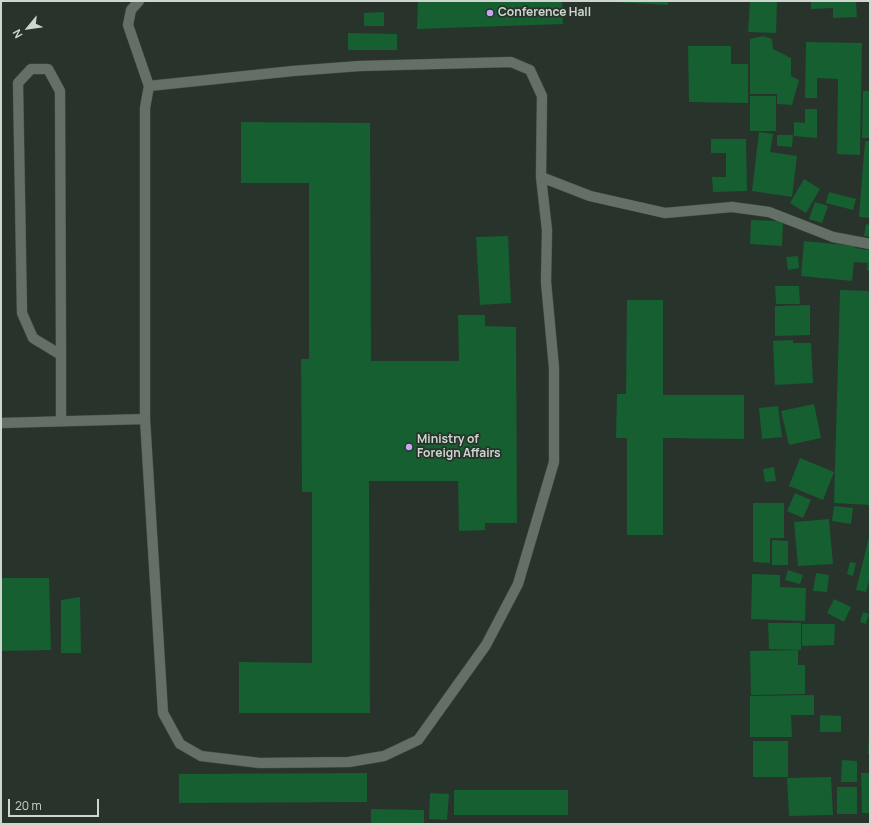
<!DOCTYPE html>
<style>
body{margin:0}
#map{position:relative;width:871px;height:825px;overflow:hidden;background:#28332b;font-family:Manrope,sans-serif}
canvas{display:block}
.frame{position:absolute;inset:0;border:2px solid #cfd6d0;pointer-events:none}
.north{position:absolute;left:8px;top:8px;width:40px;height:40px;-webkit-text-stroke:3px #28332b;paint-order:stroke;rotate:241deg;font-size:11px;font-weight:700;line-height:16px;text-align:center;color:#cfd6d0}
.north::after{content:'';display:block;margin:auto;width:14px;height:18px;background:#cfd6d0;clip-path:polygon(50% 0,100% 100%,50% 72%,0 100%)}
.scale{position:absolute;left:8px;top:799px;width:91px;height:18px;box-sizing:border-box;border:2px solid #cfd6d0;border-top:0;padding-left:5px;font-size:12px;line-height:14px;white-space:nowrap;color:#cfd6d0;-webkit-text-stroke:3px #28332b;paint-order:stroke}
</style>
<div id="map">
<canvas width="871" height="825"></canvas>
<div class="frame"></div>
<div class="north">N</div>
<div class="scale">20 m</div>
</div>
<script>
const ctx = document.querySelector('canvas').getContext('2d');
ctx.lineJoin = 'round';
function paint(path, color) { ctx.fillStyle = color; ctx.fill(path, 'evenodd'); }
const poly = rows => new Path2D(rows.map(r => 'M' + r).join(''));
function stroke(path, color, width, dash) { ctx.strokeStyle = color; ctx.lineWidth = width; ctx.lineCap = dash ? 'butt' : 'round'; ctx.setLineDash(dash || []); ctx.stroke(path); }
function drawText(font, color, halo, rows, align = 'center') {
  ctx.font = font + ' Manrope,sans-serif'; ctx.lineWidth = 3.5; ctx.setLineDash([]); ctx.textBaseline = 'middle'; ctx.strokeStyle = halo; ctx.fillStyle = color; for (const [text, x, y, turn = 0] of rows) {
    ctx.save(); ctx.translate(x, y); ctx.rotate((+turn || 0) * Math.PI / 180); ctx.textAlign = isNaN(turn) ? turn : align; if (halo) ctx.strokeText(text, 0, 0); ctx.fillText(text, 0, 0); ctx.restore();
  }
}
paint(poly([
 [418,1,562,1,563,24,417,29],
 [615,1,668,1,668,5,615,2],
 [750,1,777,1,776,33,748,32],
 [811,1,856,1,857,17,833,18,833,8,811,9],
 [384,12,384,26,364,26,364,13],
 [348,33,397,34,397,50,348,50],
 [763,36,772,39,773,49,791,58,791,76,799,80,792,105,777,104,777,94,750,94,750,39],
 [806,42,862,43,860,155,837,154,838,79,817,78,817,98,805,98],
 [688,46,731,46,731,64,748,64,748,103,689,102],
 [863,91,870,91,870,138,862,138],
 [750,96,776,96,776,131,750,131],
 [805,109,817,109,817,138,794,136,794,122,805,123],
 [241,122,370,123,371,361,459,361,458,315,485,315,485,326,516,327,517,523,485,523,485,530,459,531,458,481,369,481,370,713,239,713,239,662,312,663,312,492,302,492,301,359,309,359,309,183,241,183],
 [759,132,773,134,770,152,797,156,792,197,752,191],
 [777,135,793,135,792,147,777,146],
 [711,139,746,139,747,191,713,192,712,177,726,177,726,153,711,153],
 [865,141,870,141,870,218,859,217],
 [804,179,820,189,806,213,790,203],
 [829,192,856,199,853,210,826,203],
 [815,202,828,206,822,223,809,219],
 [751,220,783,221,782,246,750,244],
 [866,224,870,225,870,237,864,236],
 [508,236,511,303,480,305,476,237],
 [804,241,855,246,855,248,869,250,869,252,870,252,870,271,867,270,868,263,854,262,852,281,801,276],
 [798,256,799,268,788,270,786,257],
 [775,286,799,286,800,304,776,304],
 [840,290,870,291,870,505,834,503],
 [627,300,663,300,663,395,744,395,744,439,663,438,663,535,627,535,627,438,616,438,617,394,626,394],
 [810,305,810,335,775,336,775,306],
 [793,340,793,343,811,343,813,383,775,385,773,341],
 [814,404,821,438,789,445,781,411],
 [778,406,782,437,762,439,759,408],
 [800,458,834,472,823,500,789,486],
 [774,467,776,481,765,482,763,469],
 [795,493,811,500,803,518,787,511],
 [753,503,784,503,784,538,770,538,770,563,753,562],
 [834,506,853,508,851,524,832,521],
 [829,519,833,564,798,566,794,522],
 [869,537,870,577,866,592,856,590],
 [772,540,788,541,788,565,772,565],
 [850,562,856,563,853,576,847,574],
 [788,570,803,575,800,584,785,580],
 [816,573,829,575,827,592,813,591],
 [752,574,780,575,780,587,806,588,805,621,751,619],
 [1,578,49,578,51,650,1,651],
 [80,597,81,653,61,653,61,600],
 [834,599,851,607,844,622,827,613],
 [863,612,869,614,866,624,860,622],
 [768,623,801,623,801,650,769,649],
 [802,624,835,624,834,645,802,646],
 [798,650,798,665,805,665,805,694,751,695,750,651],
 [814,695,814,715,791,715,792,737,750,737,750,696],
 [820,715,841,716,841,732,820,732],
 [869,738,870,738,870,754,868,754],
 [753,741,788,741,788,777,753,777],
 [842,760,857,761,857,782,841,782],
 [367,773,367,802,179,803,179,774],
 [861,773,870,773,870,813,862,813],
 [831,777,833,815,789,816,787,778],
 [837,787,857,787,857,814,837,814],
 [454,790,568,790,568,815,454,815],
 [430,793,449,794,447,820,429,819],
 [371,809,424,810,424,824,371,824]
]), '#155f30');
const lane = poly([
 [139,1,131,10,128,25,149,86],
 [511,62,530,70,542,96,541,177,547,230,546,282,554,368,554,462,518,584,486,645,418,740,384,756,349,762,260,763,201,756,180,744,163,713,145,419,145,108,149,86,293,71,360,66,511,62],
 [541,177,590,196,665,213,732,207],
 [61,355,33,338,22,313,18,83,31,69,48,69,60,91,61,355,61,421],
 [1,423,145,419]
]);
const street = poly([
 [732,207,769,212,833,237,870,244]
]);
stroke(lane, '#464f48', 11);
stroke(street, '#464f48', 11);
stroke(lane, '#647066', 10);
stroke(street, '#647066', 10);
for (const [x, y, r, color] of [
 [490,13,4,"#c3a7f2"],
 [409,447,4,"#c3a7f2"]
]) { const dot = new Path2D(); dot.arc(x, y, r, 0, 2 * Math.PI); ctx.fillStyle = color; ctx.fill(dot); stroke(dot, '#28332b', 1.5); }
drawText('bold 12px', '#cfd6d0', '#28332b', [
 ["Conference Hall",498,13],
 ["Ministry of",417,440],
 ["Foreign Affairs",417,454]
], 'left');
</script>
